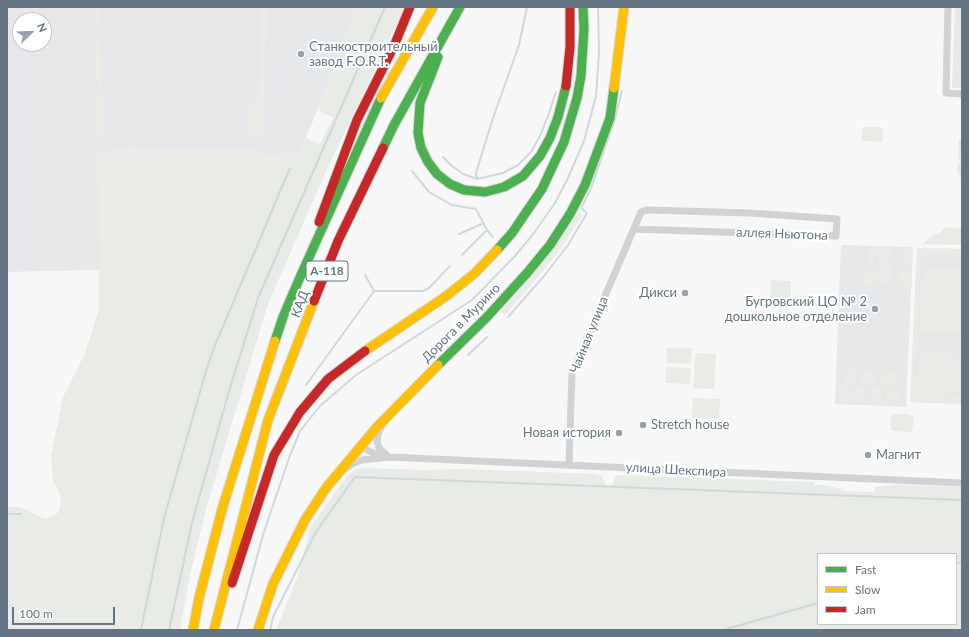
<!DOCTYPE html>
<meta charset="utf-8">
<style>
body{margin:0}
#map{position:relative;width:969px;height:637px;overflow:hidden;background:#f8f8f8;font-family:Lato,sans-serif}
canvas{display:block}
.frame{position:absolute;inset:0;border:8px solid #637483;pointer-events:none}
.legend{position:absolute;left:817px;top:553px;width:140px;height:72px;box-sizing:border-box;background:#fff;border:1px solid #c1c7cd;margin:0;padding:5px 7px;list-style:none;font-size:12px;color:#637483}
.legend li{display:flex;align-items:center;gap:8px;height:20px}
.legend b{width:20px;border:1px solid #c1c7cd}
.north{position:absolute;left:12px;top:12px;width:40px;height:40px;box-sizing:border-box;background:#fff;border:1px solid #c1c7cd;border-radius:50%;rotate:67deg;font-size:11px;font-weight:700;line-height:16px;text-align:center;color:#637483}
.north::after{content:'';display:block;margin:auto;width:14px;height:18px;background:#97a2ac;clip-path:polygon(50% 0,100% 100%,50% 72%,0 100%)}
.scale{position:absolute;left:12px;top:607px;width:103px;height:18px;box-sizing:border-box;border:2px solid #637483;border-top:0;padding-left:5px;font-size:12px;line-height:14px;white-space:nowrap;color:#637483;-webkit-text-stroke:3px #fff;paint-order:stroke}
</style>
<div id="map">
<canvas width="969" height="637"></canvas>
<div class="frame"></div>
<ul class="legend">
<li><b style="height:5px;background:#4caf50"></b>Fast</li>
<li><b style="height:5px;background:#ffc107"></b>Slow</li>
<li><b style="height:5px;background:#c62828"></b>Jam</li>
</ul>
<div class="north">N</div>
<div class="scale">100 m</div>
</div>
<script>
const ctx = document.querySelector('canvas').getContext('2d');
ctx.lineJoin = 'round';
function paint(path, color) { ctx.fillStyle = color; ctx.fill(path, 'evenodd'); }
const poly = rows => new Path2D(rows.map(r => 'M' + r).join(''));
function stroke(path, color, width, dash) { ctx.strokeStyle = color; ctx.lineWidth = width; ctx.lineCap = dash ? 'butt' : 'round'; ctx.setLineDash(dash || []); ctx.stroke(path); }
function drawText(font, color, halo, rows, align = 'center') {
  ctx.font = font + ' Lato,sans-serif'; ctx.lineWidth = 4; ctx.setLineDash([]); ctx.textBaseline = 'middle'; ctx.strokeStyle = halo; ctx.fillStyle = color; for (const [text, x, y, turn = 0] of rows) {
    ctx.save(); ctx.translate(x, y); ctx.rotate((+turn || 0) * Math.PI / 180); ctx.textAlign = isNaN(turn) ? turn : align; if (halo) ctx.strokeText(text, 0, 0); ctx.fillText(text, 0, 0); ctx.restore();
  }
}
paint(poly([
 [7,7,357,7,341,53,300,152,285,155,261,155,261,149,99,150,99,270,7,272],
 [20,20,44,20,44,44,20,44],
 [955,7,962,7,962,88,952,88],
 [841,245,913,247,906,407,835,404],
 [917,248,962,249,962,404,910,402]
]), '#e7e8e9');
paint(poly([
 [95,7,100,7,100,26,95,26],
 [261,7,268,7,262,138,248,138,248,105,258,103],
 [357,7,403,7,401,15,327,169,268,304,206,509,189,580,180,630,7,630,7,507,20,507,45,519,55,515,59,511,61,501,59,491,53,481,51,456,63,397,85,353,99,309,98,150,261,149,261,155,285,155,300,152,306,138,320,144,333,118,318,110,341,53],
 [96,35,101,35,102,87,96,87],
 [102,95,103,140,97,140,96,96],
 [863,127,881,127,883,131,882,142,862,141,862,129],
 [959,139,962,140,962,157,958,162],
 [962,160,962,179,959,176,957,170,958,165],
 [578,212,582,215,564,244,538,277,505,315,500,311,520,290,556,246],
 [946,227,962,228,962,245,923,244,932,235,941,232],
 [868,248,876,248,875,268,867,267],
 [877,248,893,249,892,259,877,259],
 [917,248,962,249,962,259,952,253,939,252,929,255,924,259,924,252,921,251,914,377,918,377,921,350,951,352,951,361,962,362,962,392,948,390,947,397,962,397,962,404,910,402],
 [903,250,913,250,912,267,902,266],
 [878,261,892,262,892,271,877,271],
 [923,267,962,269,961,333,920,331],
 [899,269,912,270,912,286,898,285],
 [862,270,874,270,874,285,861,285],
 [876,273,892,273,891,285,876,284],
 [771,280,791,281,791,298,770,297],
 [667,348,692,348,691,364,666,363],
 [695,353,716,354,714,389,693,388],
 [666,367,691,368,690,384,666,383],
 [844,370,856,370,855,383,843,383],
 [862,370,876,371,876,384,861,384],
 [883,371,898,372,897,385,882,384],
 [839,385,853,387,852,402,839,401],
 [854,386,868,387,867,402,854,402],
 [870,387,883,387,883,402,870,402],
 [885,388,899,388,899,401,886,401],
 [693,398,720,399,719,419,692,418],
 [893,414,909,414,912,416,914,419,912,431,908,432,894,431,891,430,890,418],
 [360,468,426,470,463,469,597,474,602,477,606,485,612,485,615,477,619,475,814,482,814,485,823,485,843,489,843,491,874,492,875,487,894,485,962,487,962,630,276,630,298,575,311,526,348,475,356,469],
 [818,554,956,554,956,624,818,624]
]), '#e8ebe6');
stroke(poly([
 [443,157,452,166,463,174,477,179,503,173,518,165,531,152,540,136,548,116,556,92],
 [412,171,429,192,452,205,476,209,487,230,493,237],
 [477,179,476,173,492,121,519,45,527,7],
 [459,234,484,223],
 [462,255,487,230],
 [365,275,374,291,423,291,429,288,450,266],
 [508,317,544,276,568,245,587,213,581,208,590,191,614,122,622,91],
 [468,355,487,337],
 [306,385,374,291],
 [7,514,21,514],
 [956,563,962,562],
 [141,630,164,518,206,371,213,350,290,168],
 [169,630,192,523,229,391,258,298,385,7],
 [237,630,263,535,289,458,300,431,320,406,356,375,472,300,515,256,534,233,555,203,568,178,584,141,596,96,599,52,598,7],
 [270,630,273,617,316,532,355,477,962,500],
 [723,630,818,603]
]), '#cfd8db', 2);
const fast = poly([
 [438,57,420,103,418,133,421,148,428,162,437,174,450,184,464,190,485,192,504,187,523,176,540,156,550,138,558,117,566,86],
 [383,148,394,125,460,7],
 [497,250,512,233,542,189,564,142,577,98,581,76,584,29,583,7],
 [275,341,283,317,301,275,381,98],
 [438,365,487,317,527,273,550,245,570,214,585,185,610,118,614,88]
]);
const slow = poly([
 [614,88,624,7],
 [381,98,433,7],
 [365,351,445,297,474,274,497,250],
 [193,630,199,598,223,506,275,341],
 [214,630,268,420,314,301],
 [258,630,273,584,305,520,326,488,377,427,438,365]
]);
const jam = poly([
 [566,86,570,47,570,7],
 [319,222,357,120,394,46,410,7],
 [314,301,338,241,383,148],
 [232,583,274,455,300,412,328,379,365,351]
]);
stroke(fast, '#d5d6d7', 11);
stroke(slow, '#d5d6d7', 11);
stroke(jam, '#d5d6d7', 11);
stroke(poly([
 [948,7,946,93,962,94],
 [382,425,378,434,377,442,379,448,389,457],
 [360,446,375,454,383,456],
 [569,465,572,373,641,212,646,210,750,213,837,219,836,236,634,229],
 [344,470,354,463,362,460,389,457,962,483]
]), '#d0d2d3', 7);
stroke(fast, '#4caf50', 9);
stroke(slow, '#ffc107', 9);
stroke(jam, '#c62828', 9);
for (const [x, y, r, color] of [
 [301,54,4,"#97a2ac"],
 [685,293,4,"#97a2ac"],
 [875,309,4,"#97a2ac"],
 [643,425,4,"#97a2ac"],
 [619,433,4,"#97a2ac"],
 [868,455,4,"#97a2ac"]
]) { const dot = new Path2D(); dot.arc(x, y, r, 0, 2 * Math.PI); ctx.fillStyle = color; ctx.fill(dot); stroke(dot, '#fff', 1.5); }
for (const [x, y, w] of [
 [327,271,42]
]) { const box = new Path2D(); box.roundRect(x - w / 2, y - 10, w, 20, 3); ctx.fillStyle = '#fff'; ctx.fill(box); stroke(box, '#637483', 1); }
drawText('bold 12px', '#637483', null, [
 ["А-118",327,271]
]);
drawText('13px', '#637483', '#fff', [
 ["Станкостроительный",309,47],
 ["завод F.O.R.T.",309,62],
 ["Дикси",677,293,"right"],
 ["Бугровский ЦО № 2",867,302,"right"],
 ["дошкольное отделение",867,317,"right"],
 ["Stretch house",651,425],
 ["Новая история",611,433,"right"],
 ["Магнит",876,455]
], 'left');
drawText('13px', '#637483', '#fff', [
 ["аллея Ньютона",782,234,2],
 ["КАД",300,304,-69],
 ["Дорога в Мурино",461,323,-45],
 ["Чайная улица",589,335,-68],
 ["улица Шекспира",676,470,3]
]);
</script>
